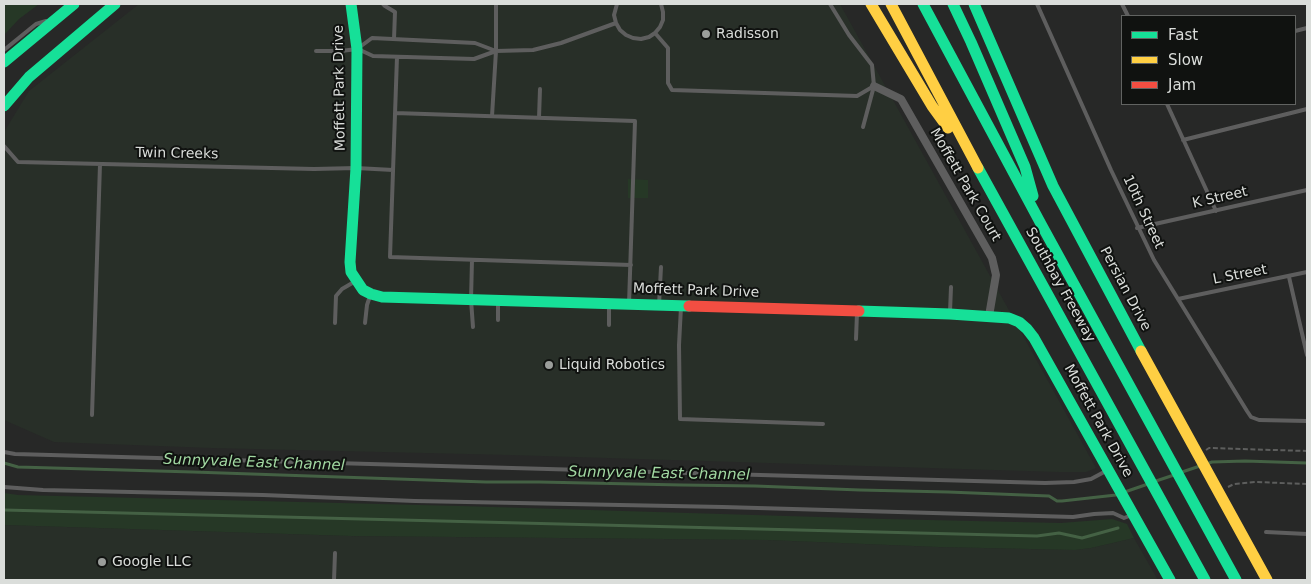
<!DOCTYPE html>
<style>
body{margin:0}
#map{position:relative;width:1311px;height:584px;overflow:hidden;background:#272827;font-family:"DejaVu Sans",sans-serif}
canvas{display:block}
.frame{position:absolute;inset:0;border:5px solid #daddda;pointer-events:none}
.legend{position:absolute;left:1121px;top:15px;width:175px;height:90px;box-sizing:border-box;background:#101210;border:1px solid #616361;margin:0;padding:6px 9px;list-style:none;font-size:15px;color:#daddda}
.legend li{display:flex;align-items:center;gap:10px;height:25px}
.legend b{width:25px;border:1px solid #616361}
</style>
<div id="map">
<canvas width="1311" height="584"></canvas>
<div class="frame"></div>
<ul class="legend">
<li><b style="height:6px;background:#16e098"></b>Fast</li>
<li><b style="height:6px;background:#ffcf43"></b>Slow</li>
<li><b style="height:6px;background:#f24e42"></b>Jam</li>
</ul>
</div>
<script>
const ctx = document.querySelector('canvas').getContext('2d');
ctx.lineJoin = 'round';
function paint(path, color) { ctx.fillStyle = color; ctx.fill(path, 'evenodd'); }
const poly = rows => new Path2D(rows.map(r => 'M' + r).join(''));
function stroke(path, color, width, dash) { ctx.strokeStyle = color; ctx.lineWidth = width; ctx.lineCap = dash ? 'butt' : 'round'; ctx.setLineDash(dash || []); ctx.stroke(path); }
function drawText(font, color, halo, rows, align = 'center') {
  ctx.font = font + ' "DejaVu Sans",sans-serif'; ctx.lineWidth = 4; ctx.setLineDash([]); ctx.textBaseline = 'middle'; ctx.strokeStyle = halo; ctx.fillStyle = color; for (const [text, x, y, turn = 0] of rows) {
    ctx.save(); ctx.translate(x, y); ctx.rotate((+turn || 0) * Math.PI / 180); ctx.textAlign = isNaN(turn) ? turn : align; if (halo) ctx.strokeText(text, 0, 0); ctx.fillText(text, 0, 0); ctx.restore();
  }
}
paint(poly([
 [139,4,840,4,1096,468,1086,472,1059,472,510,455,211,448,54,442,4,420,4,132,29,91],
 [4,525,351,536,768,540,938,547,1075,550,1091,548,1134,538,1158,580,4,580]
]), '#282f28');
paint(poly([
 [4,4,39,4,19,19,4,35],
 [628,179,648,180,648,198,628,198],
 [4,493,18,495,460,506,885,519,1061,523,1112,519,1127,524,1134,538,1091,548,1075,550,938,547,768,540,351,536,4,525]
]), '#263826');
stroke(poly([
 [4,463,18,467,193,472,486,482,539,482,682,485,755,486,860,490,948,492,1049,496,1057,501,1062,501,1116,495,1148,484],
 [1182,472,1212,462,1245,461,1307,463],
 [1156,481,1174,475],
 [4,510,1037,536,1059,533,1082,538,1118,528]
]), '#446144', 3);
stroke(poly([
 [1206,450,1209,448,1307,451],
 [1228,487,1234,484,1256,482,1307,484]
]), '#5d5e5d', 2, [5, 2.5]);
stroke(poly([
 [383,4,385,6,395,12,394,39],
 [617,4,614,15,616,23,620,30,626,35,633,38,641,39,649,37,655,33,660,27,663,20,663,12,661,4],
 [830,4,849,35,872,65,874,86,863,127],
 [1037,4,1111,170,1154,260,1247,411,1251,417,1259,420,1307,421],
 [1122,4,1128,16],
 [1295,31,1307,28],
 [655,33,668,48,668,83,672,90,857,96,874,86],
 [358,49,373,56,474,59,496,51,533,50,561,43,616,23],
 [4,50,36,24,46,21],
 [316,51,341,51,357,49,372,38,475,43,496,51],
 [397,57,390,257,631,265],
 [1167,104,1216,211],
 [395,113,635,121,629,304],
 [492,116,496,51,496,4],
 [539,118,540,89],
 [1183,140,1307,109],
 [4,146,18,162,314,169,356,168,393,170],
 [1137,228,1307,190],
 [472,260,471,300,473,327],
 [1289,277,1307,355],
 [1178,299,1307,272],
 [659,305,661,267],
 [681,307,679,345,680,419,823,424],
 [950,312,951,287],
 [498,320,498,302],
 [335,323,336,296,342,289,354,282],
 [365,323,367,305,370,296],
 [609,325,609,306],
 [856,339,857,313],
 [92,415,100,164],
 [4,452,15,454,1045,483,1074,482,1091,479,1106,471],
 [4,487,43,490,263,495,415,501,723,507,1073,517,1094,514,1113,513,1124,518,1132,515],
 [1266,532,1307,534],
 [334,580,335,553]
]), '#5e5e5e', 4);
stroke(poly([
 [874,86,901,99,992,258,996,275,989,316]
]), '#5e5e5e', 8);
stroke(poly([
 [351,4,357,49,356,168,350,262,351,272,363,290,371,294,382,297,689,306],
 [923,4,1041,224,1236,580],
 [953,4,971,42,1025,167,1033,196],
 [974,4,1053,186,1141,351],
 [4,62,74,4],
 [4,106,29,77,115,4],
 [978,168,1205,580],
 [859,311,950,314,1009,318,1019,322,1027,329,1034,338,1170,580]
]), '#16e098', 11);
stroke(poly([
 [871,4,932,106,948,128],
 [891,4,978,168],
 [1141,351,1267,580]
]), '#ffcf43', 11);
stroke(poly([
 [689,306,859,311]
]), '#f24e42', 11);
for (const [x, y, r, color] of [
 [706,34,5,"#9b9e9b"],
 [549,365,5,"#9b9e9b"],
 [102,562,5,"#9b9e9b"]
]) { const dot = new Path2D(); dot.arc(x, y, r, 0, 2 * Math.PI); ctx.fillStyle = color; ctx.fill(dot); stroke(dot, '#101210', 2); }
drawText('14px', '#daddda', '#101210', [
 ["Radisson",716,34],
 ["Liquid Robotics",559,365],
 ["Google LLC",112,562]
], 'left');
drawText('14px', '#daddda', '#101210', [
 ["Moffett Park Drive",340,88,-91],
 ["Twin Creeks",177,154,1],
 ["Moffett Park Court",965,185,60],
 ["K Street",1220,198,-13],
 ["10th Street",1143,212,65],
 ["L Street",1240,275,-11],
 ["Southbay Freeway",1060,285,61],
 ["Persian Drive",1125,289,62],
 ["Moffett Park Drive",696,291,2],
 ["Moffett Park Drive",1098,421,61]
]);
drawText('italic 15px', '#a2d9a2', '#101210', [
 ["Sunnyvale East Channel",254,463,2],
 ["Sunnyvale East Channel",659,474,1]
]);
</script>
